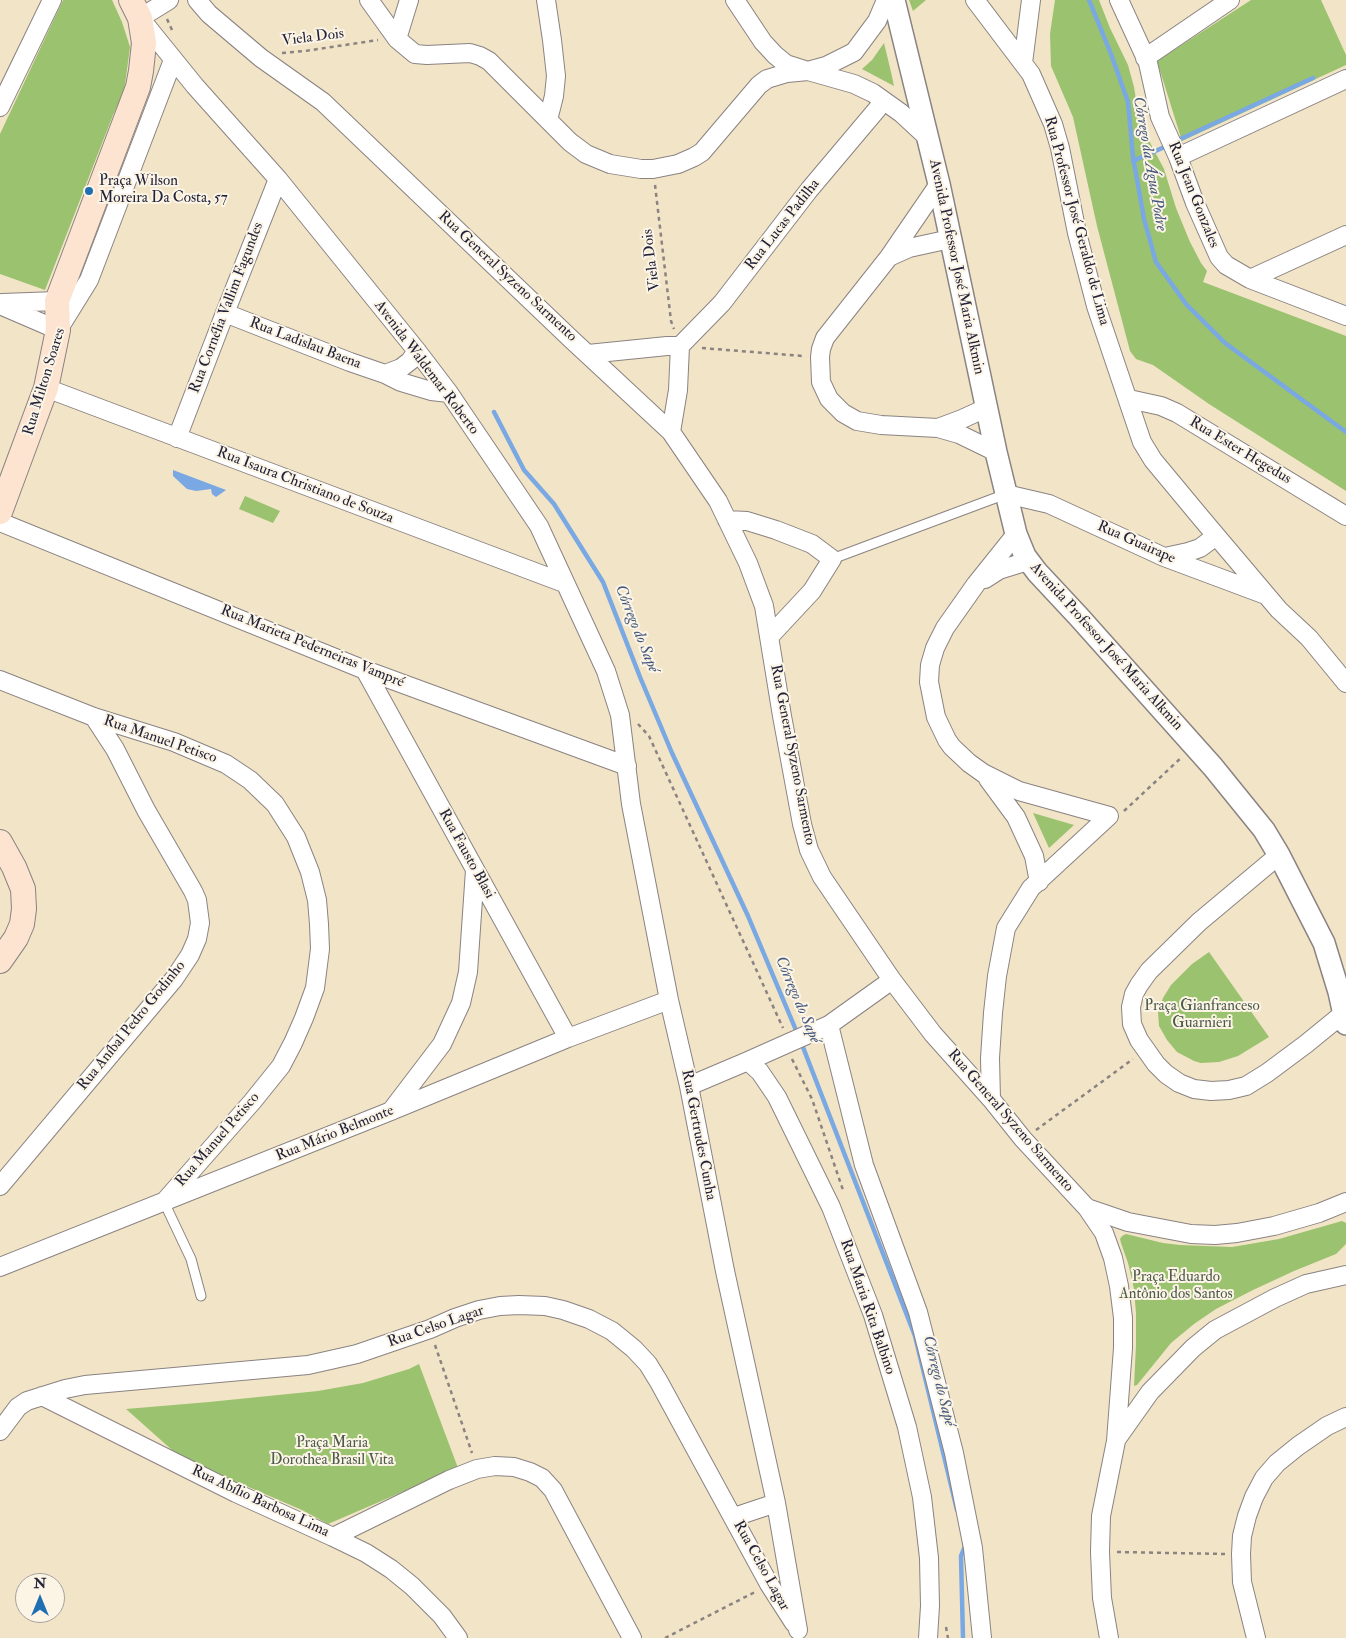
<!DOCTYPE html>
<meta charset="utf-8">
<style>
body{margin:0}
#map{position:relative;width:1346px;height:1638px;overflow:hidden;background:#f2e4c7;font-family:"IM FELL Double Pica",serif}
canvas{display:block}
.north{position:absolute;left:15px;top:1573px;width:50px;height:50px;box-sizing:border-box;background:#fcf5e5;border:1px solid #a5a1a1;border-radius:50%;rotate:0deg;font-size:14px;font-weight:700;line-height:20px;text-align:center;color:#22223b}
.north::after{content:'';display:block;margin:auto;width:18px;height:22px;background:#1f6fb2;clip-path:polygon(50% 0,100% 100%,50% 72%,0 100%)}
</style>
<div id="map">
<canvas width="1346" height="1638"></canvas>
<div class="north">N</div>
</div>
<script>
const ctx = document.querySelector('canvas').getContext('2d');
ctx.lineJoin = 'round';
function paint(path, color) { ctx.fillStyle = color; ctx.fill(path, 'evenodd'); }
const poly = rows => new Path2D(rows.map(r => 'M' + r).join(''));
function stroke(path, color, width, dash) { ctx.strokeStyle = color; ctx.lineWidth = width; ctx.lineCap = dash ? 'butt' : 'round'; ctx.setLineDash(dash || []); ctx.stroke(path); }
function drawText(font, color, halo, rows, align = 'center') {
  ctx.font = font + ' "IM FELL Double Pica",serif'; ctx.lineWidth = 4; ctx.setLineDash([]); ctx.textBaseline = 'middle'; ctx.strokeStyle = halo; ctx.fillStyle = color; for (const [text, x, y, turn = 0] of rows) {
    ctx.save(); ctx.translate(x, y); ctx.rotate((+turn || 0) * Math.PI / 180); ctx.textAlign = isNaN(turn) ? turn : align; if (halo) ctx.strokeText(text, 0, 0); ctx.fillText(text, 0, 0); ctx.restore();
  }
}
paint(poly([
 [63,0,112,0,122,22,130,47,124,92,113,115,45,290,0,274,0,134],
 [909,0,926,0,913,11],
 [1055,0,1099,0,1110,28,1128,65,1134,87,1138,112,1145,133,1164,169,1176,208,1190,242,1201,263,1207,271,1203,282,1346,336,1346,491,1209,404,1153,365,1136,359,1130,351,1097,226,1073,117,1051,66,1050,34],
 [1251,0,1321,0,1346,55,1346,65,1182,141,1157,61],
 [884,43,891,72,894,86,862,69,872,60],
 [245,496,280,511,273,523,239,509],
 [1033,813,1074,825,1049,848],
 [1209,952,1269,1037,1238,1056,1219,1062,1201,1063,1194,1061,1177,1052,1167,1040,1159,1026,1158,1012,1163,998,1171,985,1192,964],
 [1342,1221,1346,1223,1346,1244,1336,1254,1294,1271,1253,1290,1216,1309,1194,1324,1171,1343,1137,1385,1134,1386,1136,1345,1136,1313,1134,1289,1128,1263,1121,1243,1120,1239,1122,1236,1126,1234,1163,1243,1180,1245,1232,1247,1279,1239],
 [419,1364,458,1468,328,1524,302,1510,181,1458,126,1409,209,1402,318,1391,363,1383,409,1369]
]), '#9bc26e');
paint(poly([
 [173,470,226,490,216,497,212,494,211,489,196,491,187,489,173,476]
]), '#79a8e2');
stroke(poly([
 [1089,0,1111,54,1128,102,1133,157,1144,219,1156,262,1186,304,1225,343,1346,432],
 [1176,141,1313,78],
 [1133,161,1169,145],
 [494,412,524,470,554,504,603,582,640,677,672,753,748,916,798,1035],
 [801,1042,915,1336,957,1510],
 [963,1638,961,1556,965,1546,964,1542]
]), '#79a8e2', 4.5);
const service = poly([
 [832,559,1006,494],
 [164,1202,191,1259,201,1296]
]);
const minor = poly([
 [169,0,140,18,195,86,278,179,417,351,449,393,539,526,606,671,620,715,631,804,669,1000,689,1086,725,1271,776,1503,798,1630],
 [197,0,209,14,261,58,323,102,571,339,671,432,718,501,748,563,764,606,782,716,802,824,809,850,822,877,892,980,933,1034,991,1099,1023,1139,1087,1208,1104,1233,1113,1258,1119,1286,1123,1318,1123,1348,1116,1441,1101,1516,1100,1552,1102,1598,1109,1638],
 [369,0,397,39,415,54,427,55,470,53,480,56,489,61,570,142,586,154,610,164,641,169,653,169,678,164,694,157,702,152,759,85,767,79,787,73,808,71,854,84,873,93,901,113,928,138],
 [546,0,552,40,556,76,554,96,548,120],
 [735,0,763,42,775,55,786,64,808,71,826,66,854,52,877,21,886,0],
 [975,0,1031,74,1053,124,1060,148,1077,233,1096,306,1142,442,1153,460,1202,519,1279,610,1309,638,1346,683],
 [1119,0,1148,63,1160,117,1178,157,1195,203,1219,257,1226,265,1250,279,1346,316],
 [397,39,409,0],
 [1145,58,1230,0],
 [1023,63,1031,0],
 [0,107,52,0],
 [1178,157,1346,79],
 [939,184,889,257,825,338,821,349,820,357,821,382,829,399,843,413,857,421,881,425,938,428,959,434,996,452],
 [889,257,909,248,950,239],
 [1250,279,1346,235],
 [2,303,57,301],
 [0,305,58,330,89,280,173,60],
 [225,313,350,362,385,374,401,382,431,391,449,393],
 [588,354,667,346,680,346],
 [385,374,401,368,410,361,417,351],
 [46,388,564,583],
 [1129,399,1161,406,1177,413,1346,516],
 [938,428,962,419,986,408],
 [671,432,678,390,680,346,722,303,809,190,884,101],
 [177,438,225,313,278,179],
 [1006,494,1049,504,1164,557,1263,594],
 [727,520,747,521,776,530,812,544,832,559,812,591,770,636],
 [0,522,365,670,627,766],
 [1165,557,1188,552,1200,548,1216,536],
 [985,579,999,570,1028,561],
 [365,670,568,1038],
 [0,680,94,717,174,742,226,764,250,780,275,804,296,837,310,872,317,900,319,924,320,949,315,988,304,1018,293,1043,281,1066,252,1102,164,1202],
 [988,779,1016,817,1034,856,1039,882],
 [1279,855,1199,922,1149,971,1139,985,1134,994,1131,1007,1132,1024,1139,1040,1156,1064,1166,1074,1179,1083,1194,1089,1211,1091,1229,1090,1246,1086,1267,1073,1306,1044,1344,1013],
 [829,1025,864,1165,918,1312,954,1453,973,1548,982,1638],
 [748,1061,829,1025,892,980],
 [689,1086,748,1061,760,1072,777,1097,831,1207,873,1315,907,1427,922,1497,929,1558,930,1606,928,1638],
 [991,1099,990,1058,993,1013,997,976,1006,928,1031,888,1109,816,1019,791,983,773,969,763,952,747,947,740,936,717,929,682,930,665,935,648,945,628,976,584,1016,534],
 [391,1111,442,1044,461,1003,468,972,475,870],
 [0,1186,174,979,190,955,197,939,200,923,197,900,193,891,146,810,115,749,94,717],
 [1087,1208,1128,1222,1191,1234,1215,1235,1237,1233,1274,1226,1319,1213,1346,1202],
 [0,1267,391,1111,568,1038,669,1000],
 [42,1396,236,1493,333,1537,366,1553,391,1569,412,1586,442,1616,458,1638],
 [0,1431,18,1407,27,1401,65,1389,85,1385,308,1365,357,1354,430,1329,455,1318,479,1310,500,1306,519,1305,545,1306,563,1310,589,1319,612,1331,634,1349,648,1364,659,1382,769,1584,794,1623],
 [1116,1440,1150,1392,1193,1348,1215,1330,1275,1298,1306,1284,1346,1275],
 [734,1517,776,1503],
 [333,1537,449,1480,477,1469,495,1466,514,1467,530,1472,542,1478,553,1490,632,1638],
 [1256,1638,1242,1582,1241,1554,1242,1536,1247,1516,1254,1497,1264,1478,1277,1463,1298,1446,1327,1426,1346,1417]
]);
const tertiary = poly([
 [894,0,939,184,996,452,1016,534,1025,556,1037,572,1079,617,1213,767,1264,830,1279,855,1324,943,1339,992,1346,1024]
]);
const secondary = poly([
 [0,512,46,388,58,330,57,301,138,87,141,71,144,43,140,18,131,0],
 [0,842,14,867,23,889,24,909,22,924,16,938,0,961]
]);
stroke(service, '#8a8381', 11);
stroke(minor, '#8a8381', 20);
stroke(tertiary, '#8a8381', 24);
stroke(secondary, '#8a8381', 26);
stroke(poly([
 [167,19,172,30],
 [282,53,305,51,378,40],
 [655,185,671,321,674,329],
 [702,348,803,356],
 [638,724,649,736,783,1028],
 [1124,811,1182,757],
 [792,1059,812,1099,844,1193],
 [1036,1130,1133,1059],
 [435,1345,472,1453],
 [1117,1552,1226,1554],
 [946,1627,948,1638],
 [665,1638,755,1592]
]), '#8a8381', 2.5, [4, 4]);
stroke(service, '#fff', 9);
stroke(minor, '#fff', 18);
stroke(tertiary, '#fff', 21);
stroke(secondary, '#fde4d1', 24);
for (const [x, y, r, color] of [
 [89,191,5,"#1f6fb2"]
]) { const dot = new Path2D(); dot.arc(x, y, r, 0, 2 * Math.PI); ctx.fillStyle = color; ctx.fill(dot); stroke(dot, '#fcf5e5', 2); }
drawText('15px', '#22223b', '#fcf5e5', [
 ["Viela Dois",313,38,-7],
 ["Rua Jean Gonzales",1193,195,68],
 ["Rua Professor José Geraldo de Lima",1076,221,75],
 ["Rua Lucas Padilha",783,225,-52],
 ["Viela Dois",652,260,-97],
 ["Avenida Professor José Maria Alkmin",956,267,78],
 ["Rua General Syzeno Sarmento",507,277,43],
 ["Rua Cornélia Vallim Fagundes",227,308,-69],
 ["Rua Ladislau Baena",305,344,21],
 ["Avenida Waldemar Roberto",426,368,53],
 ["Rua Milton Soares",45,382,-73],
 ["Rua Ester Hegedus",1240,451,31],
 ["Rua Isaura Christiano de Souza",305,486,21],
 ["Rua Guairape",1136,543,24],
 ["Rua Marieta Pederneiras Vampré",312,647,22],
 ["Avenida Professor José Maria Alkmin",1106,647,48],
 ["Rua Manuel Petisco",160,740,19],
 ["Rua General Syzeno Sarmento",792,755,79],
 ["Rua Fausto Blasi",466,854,61],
 ["Rua Aníbal Pedro Godinho",132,1026,-51],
 ["Rua General Syzeno Sarmento",1010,1121,49],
 ["Rua Mário Belmonte",335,1134,-22],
 ["Rua Gertrudes Cunha",698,1135,79],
 ["Rua Manuel Petisco",218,1140,-49],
 ["Rua Maria Rita Balbino",867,1307,71],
 ["Rua Celso Lagar",436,1327,-19],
 ["Rua Abílio Barbosa Lima",260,1502,25],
 ["Rua Celso Lagar",761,1566,61]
]);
drawText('15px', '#22223b', '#fcf5e5', [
 ["Praça Wilson",99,182],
 ["Moreira Da Costa, 57",99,199]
], 'left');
drawText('15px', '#4c5a4d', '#fcf5e5', [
 ["Praça Gianfranceso",1202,1007],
 ["Guarnieri",1202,1024],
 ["Praça Eduardo",1176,1278],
 ["Antônio dos Santos",1176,1295],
 ["Praça Maria",332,1444],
 ["Dorothea Brasil Vita",332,1461]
]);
drawText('italic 16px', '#45587e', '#fcf5e5', [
 ["Córrego da Água Podre",1149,164,80],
 ["Córrego do Sapé",636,629,68],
 ["Córrego do Sapé",797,1000,67],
 ["Córrego do Sapé",938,1381,76]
]);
</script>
